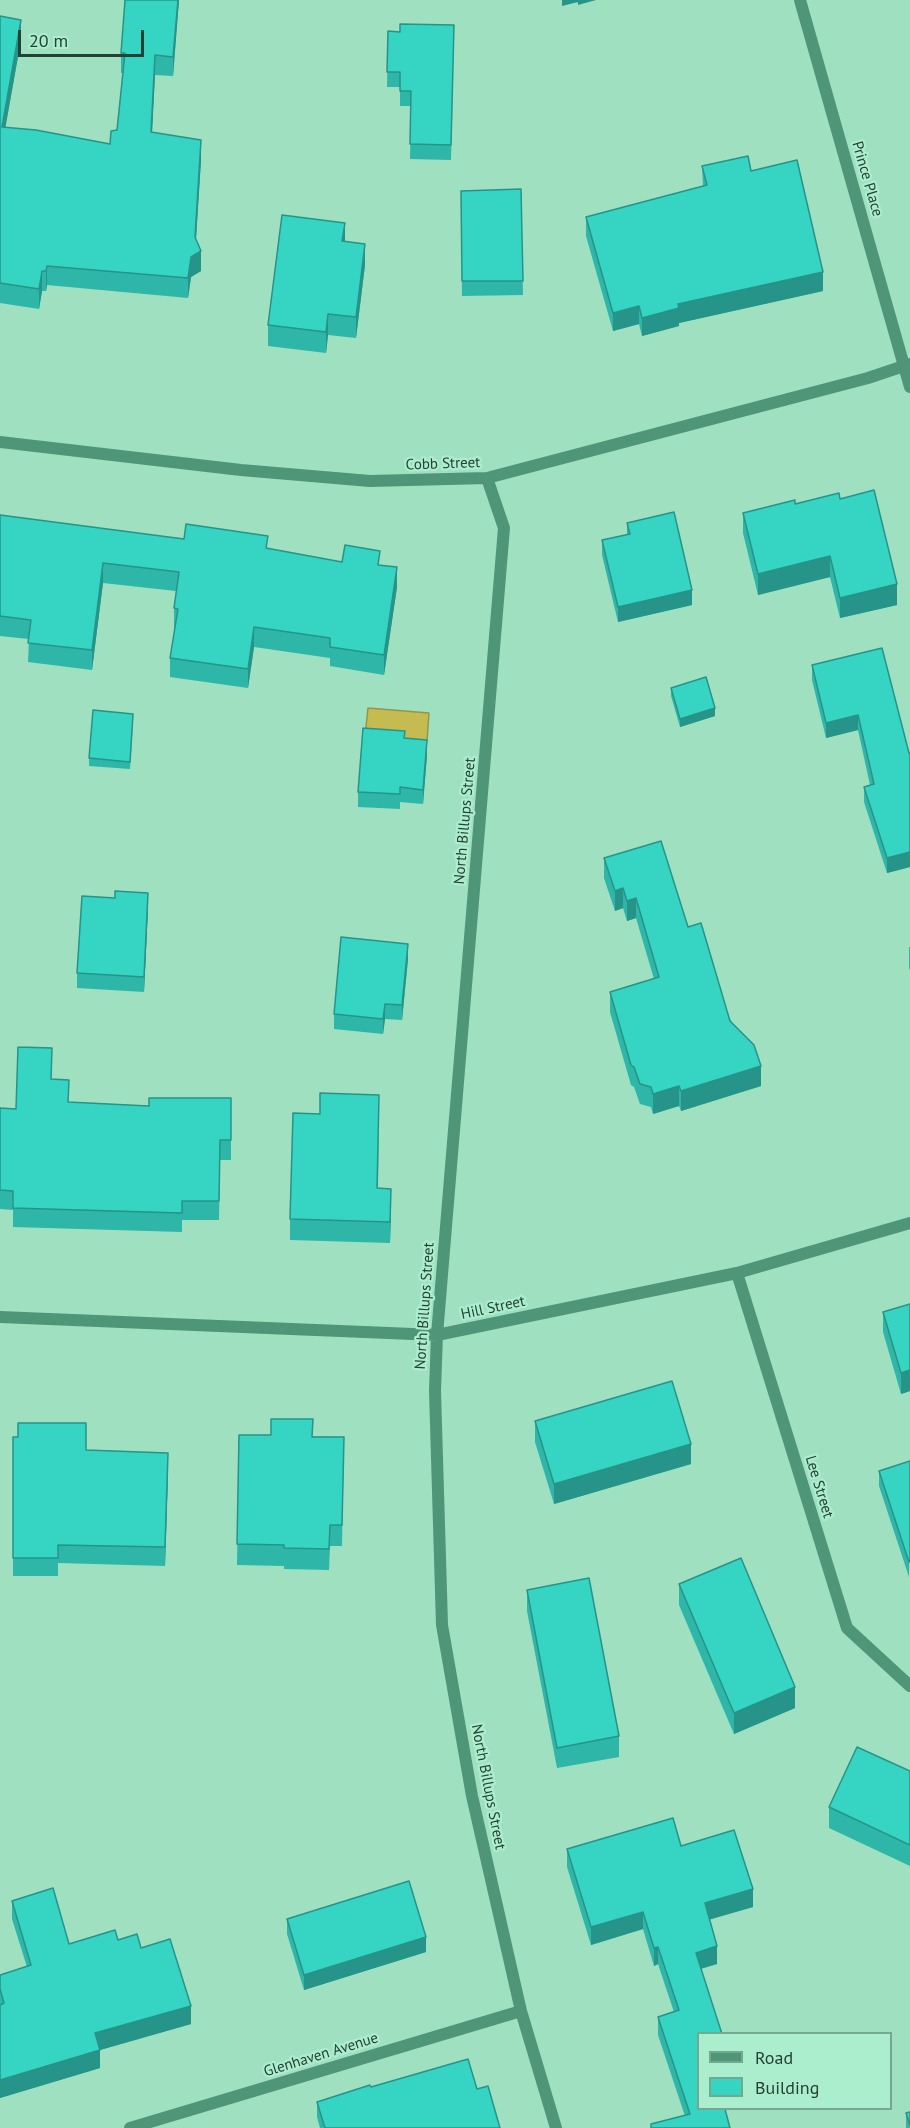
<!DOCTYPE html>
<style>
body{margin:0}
#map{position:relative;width:910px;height:2128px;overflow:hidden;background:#9fe0c1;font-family:"PT Sans",sans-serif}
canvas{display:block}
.legend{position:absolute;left:697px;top:2032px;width:195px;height:78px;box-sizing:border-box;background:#abeece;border:2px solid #75a890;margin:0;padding:8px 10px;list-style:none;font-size:18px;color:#254034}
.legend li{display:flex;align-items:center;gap:12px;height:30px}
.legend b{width:30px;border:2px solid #75a890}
.scale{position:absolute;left:18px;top:30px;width:126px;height:27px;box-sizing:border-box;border:3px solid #254034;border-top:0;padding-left:8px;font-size:18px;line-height:21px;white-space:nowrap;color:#254034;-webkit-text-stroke:4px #abeece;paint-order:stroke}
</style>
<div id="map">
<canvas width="910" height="2128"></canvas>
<ul class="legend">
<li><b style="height:8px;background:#4f9577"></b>Road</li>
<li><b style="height:16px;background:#36d4c3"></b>Building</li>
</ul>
<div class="scale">20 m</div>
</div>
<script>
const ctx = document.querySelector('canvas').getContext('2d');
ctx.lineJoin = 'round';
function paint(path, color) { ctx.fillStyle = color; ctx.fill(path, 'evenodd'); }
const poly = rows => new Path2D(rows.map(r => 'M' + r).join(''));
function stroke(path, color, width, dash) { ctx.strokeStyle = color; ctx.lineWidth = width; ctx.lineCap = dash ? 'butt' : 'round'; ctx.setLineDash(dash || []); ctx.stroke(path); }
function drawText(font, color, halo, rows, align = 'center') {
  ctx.font = font + ' "PT Sans",sans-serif'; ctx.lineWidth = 4.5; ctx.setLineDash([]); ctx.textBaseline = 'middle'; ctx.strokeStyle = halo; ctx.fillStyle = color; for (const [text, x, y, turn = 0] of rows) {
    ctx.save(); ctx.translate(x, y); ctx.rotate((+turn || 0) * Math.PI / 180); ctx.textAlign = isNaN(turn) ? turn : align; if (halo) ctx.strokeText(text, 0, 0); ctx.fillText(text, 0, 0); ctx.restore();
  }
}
const water = poly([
 [368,708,429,713,427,741,365,736,368,708]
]);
paint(water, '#c5bb50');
stroke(water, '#959648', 1.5);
stroke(poly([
 [0,442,241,470,370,481,487,478,868,378,910,364],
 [487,478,504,528,437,1335,435,1391,442,1625,472,1796,521,2011,556,2128],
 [737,1273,847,1628,910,1686],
 [0,1317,437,1335,737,1273,910,1223],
 [130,2128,521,2011]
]), '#4f9577', 12);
stroke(poly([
 [800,0,910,387]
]), '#4f9577', 12);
paint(poly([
 [179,0,173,76,155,75,152,133,201,160,196,240,201,271,191,277,188,298,47,285,46,291,42,291,39,309,0,303,0,16,21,40,5,127,110,144,117,130,123,73,121,73,121,53],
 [454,25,451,160,410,159,411,106,400,106,400,87,387,87,388,31,400,32],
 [702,166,751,171,823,291,679,323,679,326,642,336,639,324,613,331,586,236,586,217,703,186],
 [521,189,523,295,462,296,461,191],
 [345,241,365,265,356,338,328,335,326,353,268,346,268,325],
 [840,499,897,605,840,618,830,577,758,595,743,533,743,513,795,504],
 [0,515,184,539,268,549,342,562,380,565,397,587,384,675,330,666,330,658,254,647,248,688,170,677,170,658,175,628,174,628,174,608,176,591,103,583,92,670,28,662,29,639,0,636],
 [627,523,692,605,618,622,602,555,602,540,627,535],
 [812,665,909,753,910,753,910,867,887,873,864,802,864,787,870,785,858,730,826,738,812,680],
 [671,688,715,716,680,727,671,696],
 [133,722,130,769,89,766,89,758],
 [405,738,427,755,423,804,400,802,400,809,358,807,358,792],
 [604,858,688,927,761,1086,681,1111,679,1106,653,1114,651,1107,640,1104,634,1087,631,1085,610,1012,610,992,654,979,636,918,627,921,623,908,615,911,604,878],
 [148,908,144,992,77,988,77,973],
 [909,947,910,947,910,970,909,968],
 [408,959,402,1020,385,1019,383,1034,334,1029,334,1014],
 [52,1079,69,1102,149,1106,231,1098,231,1160,220,1160,219,1220,182,1220,182,1232,13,1227,13,1210,0,1209,0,1108,16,1109],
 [379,1116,378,1188,391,1210,390,1243,290,1240,290,1219],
 [910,1304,910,1391,901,1394,883,1332,883,1312],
 [535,1421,691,1464,554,1504,535,1442],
 [239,1435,344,1437,342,1546,330,1546,329,1570,284,1569,284,1566,237,1565],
 [13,1437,86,1450,168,1471,165,1566,58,1563,58,1576,13,1576],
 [910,1461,909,1577,879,1486,879,1471],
 [679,1584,795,1708,734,1734,679,1605],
 [527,1590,619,1736,619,1757,557,1768,527,1611],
 [910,1771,910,1866,829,1828,829,1807],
 [681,1846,753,1907,709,1919,717,1964,701,1969,699,2034,730,2128,651,2128,651,2124,685,2116,658,2035,658,2017,674,2012,658,1964,654,1966,643,1929,591,1945,567,1867,567,1849],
 [12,1901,69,1944,118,1940,141,1948,191,2024,100,2050,100,2068,0,2098,0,1975,27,1967,12,1919],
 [287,1919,426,1952,304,1990,287,1934],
 [371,2087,477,2089,500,2128,320,2128,317,2117,317,2102],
 [910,2112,910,2128,906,2128,906,2113]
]), '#2eb6a8');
paint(poly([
 [178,0,179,0,173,76,173,57],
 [562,0,578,0,578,2,562,6],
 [578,0,596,0,578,5],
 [21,20,21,40,2,147,2,127],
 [155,55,155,75,151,152,151,132],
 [201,140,201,160,195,254,201,251,201,271,191,277,188,298,188,278,195,237],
 [345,223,345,244,342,241],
 [365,244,365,265,356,338,356,317],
 [47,266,47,285,46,291,46,271],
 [42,271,42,291,39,309,39,289],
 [823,272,823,291,679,323,679,326,642,336,642,318,678,304],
 [639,306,639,324,613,331,613,313],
 [328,314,328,335,326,353,326,332],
 [830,556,830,577,758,595,758,574],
 [103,563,103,583,92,670,92,650],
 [397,567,397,587,384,675,384,655],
 [897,584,897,605,840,618,840,598],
 [692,590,692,605,618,622,618,607],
 [254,627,254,647,248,688,248,669],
 [715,708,715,716,680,727,680,719],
 [858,715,858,730,826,738,826,723],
 [427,740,427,755,423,804,423,790],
 [910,852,910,867,887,873,887,858],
 [623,888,623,908,615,911,615,891],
 [148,893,148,908,144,992,144,977],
 [636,898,636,918,627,921,627,901],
 [408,944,408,959,402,1020,402,1005],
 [385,1004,385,1019,383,1034,383,1019],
 [761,1066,761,1086,681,1111,681,1091],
 [679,1086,679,1106,653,1114,653,1094],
 [391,1189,391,1210,390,1243,390,1222],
 [910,1370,910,1391,901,1394,901,1373],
 [691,1444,691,1464,554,1504,554,1484],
 [168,1453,168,1471,165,1566,165,1547],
 [795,1687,795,1708,734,1734,734,1713],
 [753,1889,753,1907,705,1921,705,1903],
 [643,1912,643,1929,591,1945,591,1927],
 [426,1937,426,1952,304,1990,304,1975],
 [717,1946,717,1964,696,1970,696,1953],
 [658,1947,658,1964,654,1966,654,1948],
 [191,2006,191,2024,100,2050,100,2068,0,2098,0,2080,95,2033]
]), '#269488');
const building = poly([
 [125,0,178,0,173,57,155,55,151,132,201,140,195,237,201,251,191,257,188,278,47,266,46,271,42,271,39,289,0,283,0,16,21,20,2,127,36,130,110,144,111,131,117,130,125,53,121,53,125,0],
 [400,24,454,25,451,145,410,144,411,91,400,91,400,72,387,72,388,31,400,32,400,24],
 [748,156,751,171,797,160,823,272,678,304,679,308,642,318,639,306,613,313,586,217,707,185,702,166,748,156],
 [521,189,523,281,462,281,461,191,521,189],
 [282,215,345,223,342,241,365,244,356,317,328,314,326,332,268,325,282,215],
 [874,490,897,584,840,598,830,556,758,574,743,513,795,500,795,504,839,493,840,499,874,490],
 [674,512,692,590,618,607,602,540,630,534,627,523,674,512],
 [0,515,184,539,186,524,268,536,266,548,342,562,345,545,380,551,378,565,397,567,384,655,330,647,330,638,254,627,248,669,170,658,178,609,174,608,179,572,103,563,92,650,28,643,31,620,0,616,0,515],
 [882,648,909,753,910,753,910,852,887,858,864,787,874,784,858,715,826,723,812,665,882,648],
 [706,677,715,708,680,719,671,688,706,677],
 [93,710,133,714,130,762,89,758,93,710],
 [363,728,405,731,404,738,427,740,423,790,400,787,400,794,358,792,363,728],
 [661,841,688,927,701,923,730,1021,754,1045,761,1066,681,1091,679,1086,653,1094,651,1087,640,1084,634,1067,631,1065,610,992,659,977,636,898,627,901,623,888,615,891,604,858,661,841],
 [115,891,148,893,144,977,77,973,82,896,115,898,115,891],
 [341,937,408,944,402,1005,385,1004,383,1019,334,1014,341,937],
 [18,1047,52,1048,51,1079,69,1080,68,1102,149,1106,149,1098,231,1098,231,1140,220,1140,219,1201,182,1201,182,1213,13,1208,13,1191,0,1190,0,1108,16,1109,18,1047],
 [320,1093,379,1095,377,1188,391,1189,390,1222,290,1219,293,1113,320,1114,320,1093],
 [910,1304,910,1370,901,1373,883,1312,910,1304],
 [672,1381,691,1444,554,1484,535,1421,672,1381],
 [271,1419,313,1419,312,1437,344,1437,342,1525,330,1525,329,1549,284,1548,284,1545,237,1544,239,1435,271,1435,271,1419],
 [18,1423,86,1423,86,1450,168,1453,165,1547,58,1545,58,1558,13,1558,13,1437,18,1437,18,1423],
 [910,1461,910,1562,909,1562,879,1471,910,1461],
 [741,1558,795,1687,734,1713,679,1584,741,1558],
 [589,1578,619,1736,557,1748,527,1590,589,1578],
 [857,1747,910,1771,910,1845,829,1807,857,1747],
 [673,1818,681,1846,734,1830,753,1889,705,1903,717,1946,696,1953,722,2034,699,2034,699,2109,725,2109,730,2128,651,2128,651,2124,690,2114,658,2017,679,2010,658,1947,654,1948,643,1912,591,1927,567,1849,673,1818],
 [409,1881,426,1937,304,1975,287,1919,409,1881],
 [53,1888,69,1944,115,1930,118,1940,137,1934,141,1948,170,1939,191,2006,95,2033,100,2050,0,2080,0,2005,4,2003,0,1989,0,1975,31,1965,12,1901,53,1888],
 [468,2059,477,2089,488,2086,500,2128,325,2128,317,2102,370,2085,371,2087,468,2059],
 [910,2112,910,2125,906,2113,910,2112]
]);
paint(building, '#36d4c3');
stroke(building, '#269488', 1.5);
drawText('15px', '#254034', '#abeece', [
 ["Prince Place",867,179,74],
 ["Cobb Street",443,464,-2],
 ["North Billups Street",465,821,-85],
 ["North Billups Street",425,1306,-86],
 ["Hill Street",493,1308,-12],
 ["Lee Street",819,1487,73],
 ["North Billups Street",488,1787,79],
 ["Glenhaven Avenue",321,2055,-17]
]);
</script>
